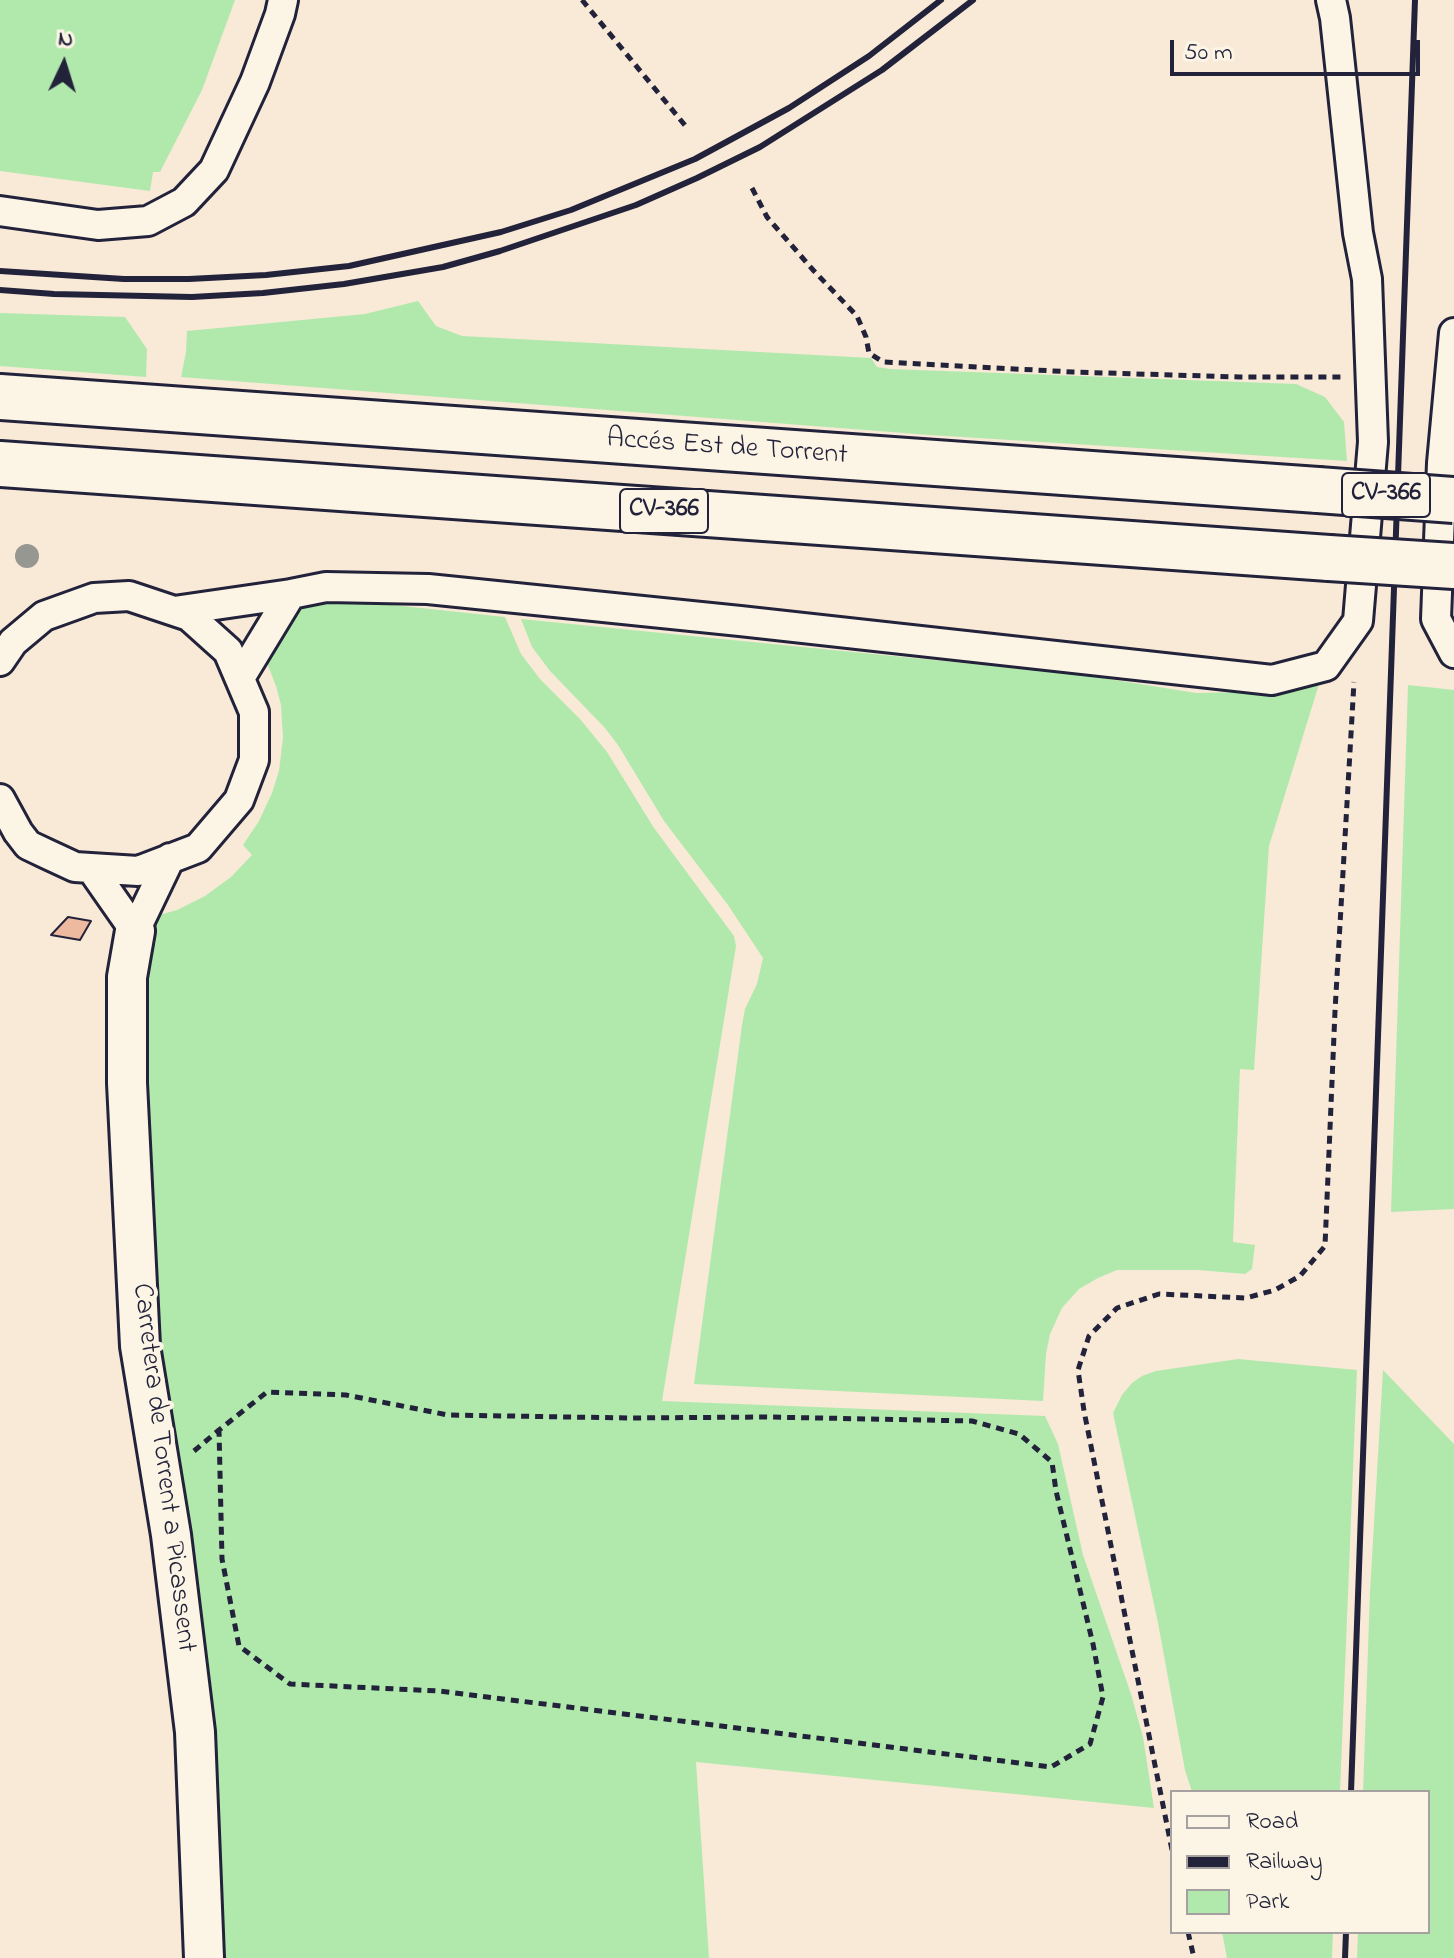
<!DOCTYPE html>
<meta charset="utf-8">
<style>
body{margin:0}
#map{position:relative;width:1454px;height:1958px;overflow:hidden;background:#f9e9d7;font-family:"Indie Flower",sans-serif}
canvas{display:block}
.legend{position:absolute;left:1170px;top:1790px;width:260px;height:144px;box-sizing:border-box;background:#fcf5e5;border:2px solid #a5a1a1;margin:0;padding:10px 14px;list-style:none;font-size:24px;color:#22223b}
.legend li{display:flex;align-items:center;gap:16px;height:40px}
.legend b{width:40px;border:2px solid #a5a1a1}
.north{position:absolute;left:24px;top:24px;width:80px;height:80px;-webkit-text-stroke:6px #fcf5e5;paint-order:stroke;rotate:4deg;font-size:22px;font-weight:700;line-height:32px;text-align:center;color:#22223b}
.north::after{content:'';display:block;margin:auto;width:28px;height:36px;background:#22223b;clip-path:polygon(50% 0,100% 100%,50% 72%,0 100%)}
.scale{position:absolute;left:1170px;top:40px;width:250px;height:36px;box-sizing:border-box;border:4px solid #22223b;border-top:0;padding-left:10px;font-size:24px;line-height:28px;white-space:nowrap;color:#22223b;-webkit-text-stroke:6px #fcf5e5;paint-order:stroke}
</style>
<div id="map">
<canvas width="1454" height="1958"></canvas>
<ul class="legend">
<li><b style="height:10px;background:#fcf5e5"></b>Road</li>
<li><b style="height:10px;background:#22223b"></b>Railway</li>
<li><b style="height:22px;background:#b1e9ad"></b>Park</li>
</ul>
<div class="north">N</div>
<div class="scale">50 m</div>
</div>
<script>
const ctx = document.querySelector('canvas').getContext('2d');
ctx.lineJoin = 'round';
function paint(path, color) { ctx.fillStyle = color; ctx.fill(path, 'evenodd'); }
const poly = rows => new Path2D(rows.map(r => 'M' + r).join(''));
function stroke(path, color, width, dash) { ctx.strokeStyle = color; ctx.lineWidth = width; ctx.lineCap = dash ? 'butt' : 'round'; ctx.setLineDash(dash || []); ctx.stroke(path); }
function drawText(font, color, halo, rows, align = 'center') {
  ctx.font = font + ' "Indie Flower",sans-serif'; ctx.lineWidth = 8; ctx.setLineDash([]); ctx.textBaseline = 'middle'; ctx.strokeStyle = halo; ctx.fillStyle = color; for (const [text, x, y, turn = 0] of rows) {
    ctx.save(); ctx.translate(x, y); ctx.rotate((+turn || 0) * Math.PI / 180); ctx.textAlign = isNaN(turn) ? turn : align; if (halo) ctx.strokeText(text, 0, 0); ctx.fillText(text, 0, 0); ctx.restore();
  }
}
paint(poly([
 [0,0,235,0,202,90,160,172,153,172,150,191,0,171],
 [418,301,436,326,462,336,871,358,877,367,890,369,1296,384,1325,397,1344,422,1347,461,930,435,181,377,186,352,187,331,365,314],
 [0,313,125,317,147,349,146,377,0,366],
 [337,599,505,617,521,654,540,679,580,719,607,752,654,828,734,936,736,946,662,1401,1045,1416,1058,1444,1083,1555,1131,1694,1143,1737,1154,1808,696,1762,709,1958,217,1958,157,1405,146,1112,145,919,177,910,205,896,231,877,252,855,243,845,259,821,272,793,279,771,283,738,281,705,276,686,265,658,290,609,304,604],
 [521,619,1084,675,1196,693,1247,692,1261,688,1320,681,1269,846,1254,1070,1240,1069,1233,1242,1255,1245,1252,1269,1245,1274,1198,1270,1117,1270,1098,1278,1079,1289,1062,1308,1050,1334,1046,1354,1043,1401,694,1384,742,1025,745,1009,757,984,763,958,728,905,664,821,618,745,605,728,550,671,532,647],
 [1408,685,1454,690,1454,1209,1391,1212],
 [1238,1359,1357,1370,1340,1792,1192,1792,1185,1770,1158,1623,1113,1413,1122,1395,1132,1383,1142,1376,1156,1371],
 [1383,1370,1454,1444,1454,1958,1357,1958,1358,1932,1428,1932,1428,1792,1363,1792,1370,1592],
 [1222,1932,1333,1932,1332,1958,1227,1958]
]), '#b1e9ad');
const building = poly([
 [68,917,91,921,80,940,51,935,68,917]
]);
paint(building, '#edb99f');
stroke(building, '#22223b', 2);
const street = poly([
 [0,211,98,225,148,221,184,202,214,170,255,82,280,14,283,0],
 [1454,333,1442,463,1436,619,1454,653],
 [291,594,326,587,428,589,740,621,1272,680,1326,666,1358,621,1373,442,1367,279,1358,233,1335,18,1331,0],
 [174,611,291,594,240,678],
 [0,661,13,642,44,616,94,598,129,596,189,616,228,651,254,712,254,760,239,800,198,848,138,871,75,867,47,854,28,845,18,832,0,799],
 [91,868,135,931,170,858]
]);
const secondary = poly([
 [135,931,127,977,127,1083,140,1346,171,1535,195,1732,204,1958]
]);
const primary = poly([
 [0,397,1318,490],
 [0,464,1329,558]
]);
stroke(street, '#22223b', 34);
stroke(secondary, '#22223b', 44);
stroke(primary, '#22223b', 50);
stroke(poly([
 [582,0,688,129],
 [752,188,767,217,814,271,857,316,866,337,869,353,883,362,1073,372,1239,377,1341,377],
 [194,1451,219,1430,267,1392,346,1395,448,1415,629,1418,767,1417,972,1421,1019,1434,1052,1462,1056,1491,1093,1644,1103,1697,1090,1744,1051,1767,439,1691,290,1684,239,1646,222,1559,219,1430],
 [1172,1850,1084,1411,1078,1370,1089,1336,1117,1308,1159,1294,1246,1298,1275,1290,1300,1276,1325,1246,1335,1011,1354,682],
 [1188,1932,1194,1958]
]), '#22223b', 5, [8, 6]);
stroke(street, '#fcf5e5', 28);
stroke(secondary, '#fcf5e5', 38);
stroke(primary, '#fcf5e5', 44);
stroke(poly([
 [0,271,124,279,189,279,266,275,349,266,501,232,571,210,695,159,789,108,869,56,941,0],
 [0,290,54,294,192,297,263,293,344,284,443,267,500,251,636,205,697,178,760,147,882,70,973,0],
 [1351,1792,1415,0],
 [1345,1958,1346,1932]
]), '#22223b', 6);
const primaryBridge = poly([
 [1318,490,1454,500],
 [1329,558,1454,566]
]);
stroke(primaryBridge, '#22223b', 50, []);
stroke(primaryBridge, '#fcf5e5', 44);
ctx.fillStyle = '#979791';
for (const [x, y] of [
 [27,556]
]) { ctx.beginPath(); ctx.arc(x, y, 12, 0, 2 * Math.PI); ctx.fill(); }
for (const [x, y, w] of [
 [1386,495,88],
 [664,511,88]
]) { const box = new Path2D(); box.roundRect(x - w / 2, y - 22, w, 44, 6); ctx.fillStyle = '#fcf5e5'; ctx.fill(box); stroke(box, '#22223b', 2); }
drawText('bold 26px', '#22223b', null, [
 ["CV-366",1386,495],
 ["CV-366",664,511]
]);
drawText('28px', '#22223b', '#fcf5e5', [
 ["Accés Est de Torrent",727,449,4],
 ["Carretera de Torrent a Picassent",162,1468,83]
]);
</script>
